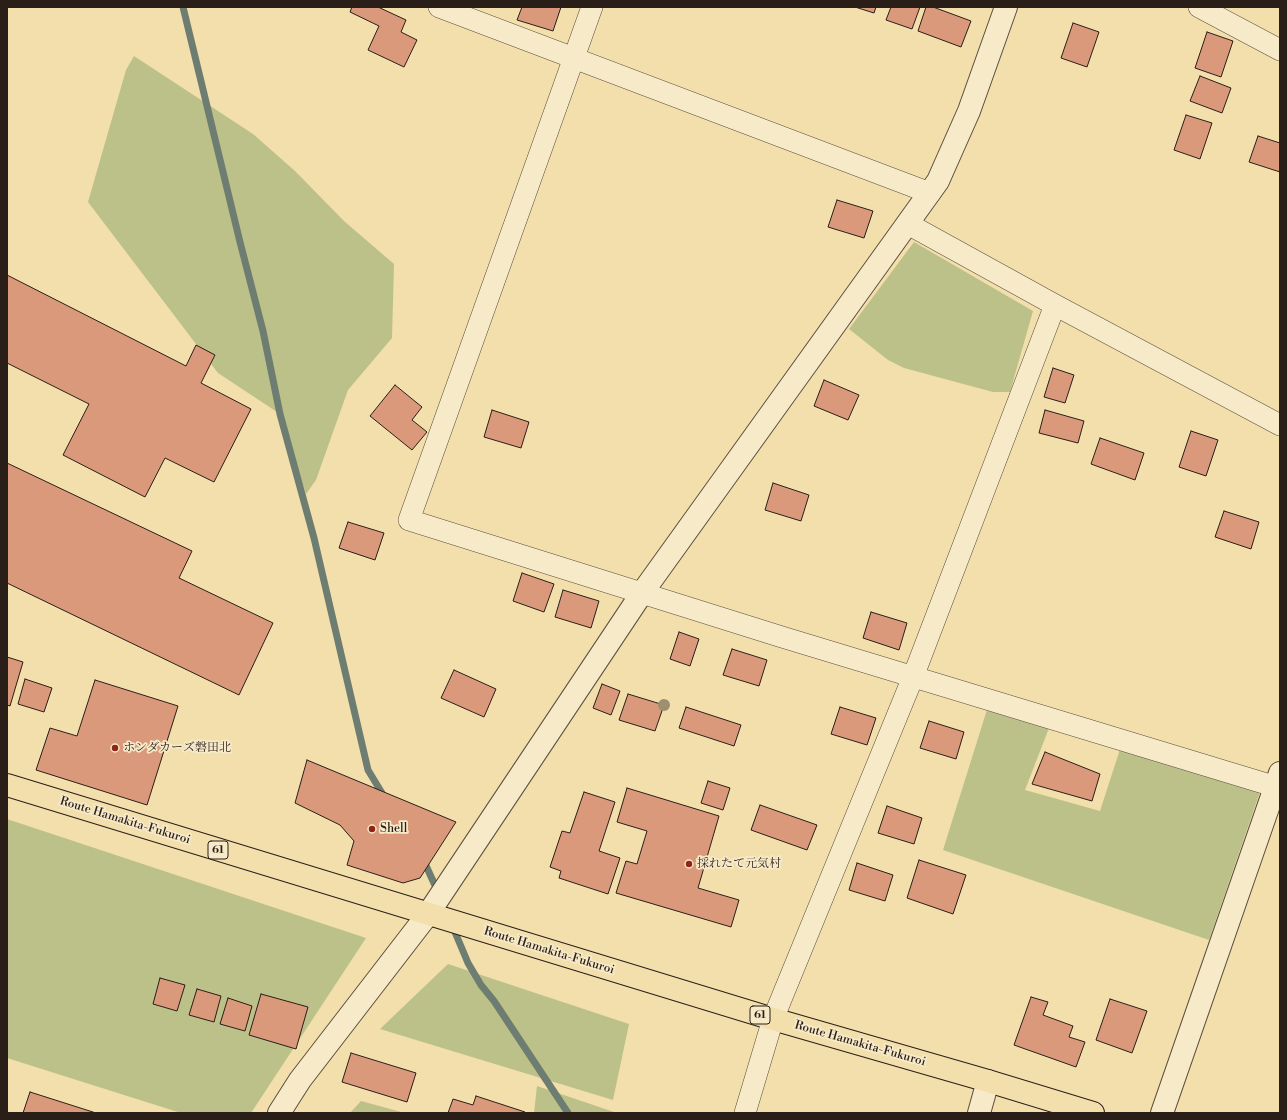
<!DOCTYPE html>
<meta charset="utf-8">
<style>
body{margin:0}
#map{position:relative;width:1287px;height:1120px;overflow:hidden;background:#f2dfac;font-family:"Libre Bodoni",serif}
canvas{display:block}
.frame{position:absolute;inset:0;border:8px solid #2a1e19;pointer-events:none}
</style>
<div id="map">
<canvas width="1287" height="1120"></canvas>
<div class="frame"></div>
</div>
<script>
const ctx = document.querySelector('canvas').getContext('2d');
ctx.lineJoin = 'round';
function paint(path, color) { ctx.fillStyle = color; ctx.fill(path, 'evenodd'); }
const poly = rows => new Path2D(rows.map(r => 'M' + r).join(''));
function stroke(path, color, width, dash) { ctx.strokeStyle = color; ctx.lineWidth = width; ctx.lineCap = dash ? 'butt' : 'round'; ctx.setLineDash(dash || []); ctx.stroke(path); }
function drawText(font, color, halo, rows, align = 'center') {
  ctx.font = font + ' "Libre Bodoni","Noto Serif JP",serif'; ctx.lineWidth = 3.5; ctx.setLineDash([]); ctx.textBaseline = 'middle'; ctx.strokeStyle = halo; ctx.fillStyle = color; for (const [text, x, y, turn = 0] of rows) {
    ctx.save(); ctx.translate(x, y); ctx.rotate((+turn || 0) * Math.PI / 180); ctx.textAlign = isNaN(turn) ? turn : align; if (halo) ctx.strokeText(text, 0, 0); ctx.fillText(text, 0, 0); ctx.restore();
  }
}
paint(poly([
 [134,56,253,134,295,171,344,221,394,264,392,338,348,390,316,480,306,494,280,414,218,373,88,202,126,70],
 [914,242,1033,311,1010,392,993,392,904,368,888,360,849,329],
 [990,700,1049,728,1025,790,1100,811,1123,740,1263,783,1209,940,943,850],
 [7,819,366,938,251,1113,181,1113,7,1058],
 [448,964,629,1024,613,1100,380,1029],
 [537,1086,617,1113,534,1113],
 [361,1101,405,1113,406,1113,350,1113]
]), '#bcc189');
stroke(poly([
 [183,7,240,242,263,331,280,414,314,538,368,770,385,798],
 [423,859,438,892],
 [452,925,468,963,481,985,494,1001,568,1113]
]), '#6e7d71', 7);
const building = poly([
 [352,7,378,7,406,20,401,32,417,40,404,67,368,50,379,26,350,12,352,7],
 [522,7,561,7,553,31,517,20,522,7],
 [855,7,876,7,874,13,855,7],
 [891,7,920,7,912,29,886,20,891,7],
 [926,7,933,7,971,21,961,47,918,31,926,7],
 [1073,23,1099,32,1087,67,1061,58,1073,23],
 [1207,32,1233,41,1221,77,1195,68,1207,32],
 [1200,76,1231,88,1222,113,1190,101,1200,76],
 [1186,115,1212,123,1200,159,1174,150,1186,115],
 [1258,136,1280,143,1280,172,1249,162,1258,136],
 [837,200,873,211,864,238,828,227,837,200],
 [7,275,186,366,196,345,215,355,201,383,251,409,214,482,165,458,145,497,63,455,89,404,7,363,7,275],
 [1053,368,1074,375,1065,403,1044,397,1053,368],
 [824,380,859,395,848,420,814,406,824,380],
 [395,385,422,407,412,420,427,432,412,450,370,416,395,385],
 [492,410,529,422,521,448,484,437,492,410],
 [1045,410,1084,421,1078,443,1039,433,1045,410],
 [1191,431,1218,440,1206,476,1179,467,1191,431],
 [1100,438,1144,453,1135,480,1091,464,1100,438],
 [7,463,192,551,179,578,273,623,239,695,7,583,7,463],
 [773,483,809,495,801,521,765,510,773,483],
 [1224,511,1259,522,1251,549,1215,537,1224,511],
 [348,522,384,533,375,560,339,548,348,522],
 [522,573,554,584,544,612,513,601,522,573],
 [563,590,599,601,591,628,555,617,563,590],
 [871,612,907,623,899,650,863,638,871,612],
 [679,632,699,639,690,666,670,659,679,632],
 [732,649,767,660,759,686,723,675,732,649],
 [7,657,23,662,10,706,7,705,7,657],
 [454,670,496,689,484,717,441,698,454,670],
 [25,679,52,688,44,712,18,704,25,679],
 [95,680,178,706,147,805,36,770,50,728,77,736,95,680],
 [602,684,620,691,611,715,593,708,602,684],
 [628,694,664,705,655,731,619,720,628,694],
 [686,707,741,725,734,746,679,728,686,707],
 [840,707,876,718,867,745,831,734,840,707],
 [929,721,964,732,956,759,920,748,929,721],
 [1045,752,1100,774,1092,801,1032,784,1045,752],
 [307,760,456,822,420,878,403,883,347,865,354,841,340,825,295,803,307,760],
 [708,781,730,788,723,810,701,803,708,781],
 [627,788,719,816,698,888,739,900,731,927,616,893,626,861,637,864,647,831,617,822,627,788],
 [584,792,615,802,599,851,620,858,608,894,559,878,561,871,550,867,562,831,570,833,584,792],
 [760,805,817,825,807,850,751,830,760,805],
 [887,806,922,818,914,844,878,833,887,806],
 [919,860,966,875,953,914,907,898,919,860],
 [857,863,893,875,885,901,849,890,857,863],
 [160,978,185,985,177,1011,153,1004,160,978],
 [197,989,221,996,214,1022,189,1015,197,989],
 [261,994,308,1007,296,1049,249,1035,261,994],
 [1031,997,1048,1002,1043,1015,1073,1026,1069,1037,1085,1042,1076,1067,1014,1045,1031,997],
 [228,998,252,1006,245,1031,220,1024,228,998],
 [1110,999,1147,1011,1132,1053,1096,1040,1110,999],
 [351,1053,416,1073,407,1102,342,1082,351,1053],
 [30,1092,96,1113,23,1113,30,1092],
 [476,1096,525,1112,525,1113,448,1113,453,1099,473,1105,476,1096]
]);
paint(building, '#da997a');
stroke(building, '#2a1e19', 1);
const minor = poly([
 [439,7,930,193],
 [592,7,409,520,782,637,1280,788],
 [1199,7,1280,50],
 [908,224,1055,305,1280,425],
 [745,1113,773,1019,913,677,1055,305]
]);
const tertiary = poly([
 [279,1113,300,1080,428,914,642,593,938,181,969,111,1006,7],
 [979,1113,988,1081],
 [1162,1113,1280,773]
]);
const primary = poly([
 [7,785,773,1019,988,1081,1093,1113]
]);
stroke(minor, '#5c4e3e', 22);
stroke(tertiary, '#5c4e3e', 24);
stroke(primary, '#2a1e19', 24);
stroke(minor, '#f7eac9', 21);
stroke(tertiary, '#f7eac9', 22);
stroke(primary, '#f2dfac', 22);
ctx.fillStyle = '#9c906e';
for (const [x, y] of [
 [664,705]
]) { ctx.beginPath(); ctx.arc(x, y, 6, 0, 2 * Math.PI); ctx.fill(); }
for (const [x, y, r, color] of [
 [115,748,4,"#8f2418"],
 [372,829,4,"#8f2418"],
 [689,864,4,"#8f2418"]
]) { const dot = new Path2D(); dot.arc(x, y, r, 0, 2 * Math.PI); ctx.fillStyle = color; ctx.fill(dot); stroke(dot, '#f7eac9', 1.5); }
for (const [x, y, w] of [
 [218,850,20],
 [760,1015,20]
]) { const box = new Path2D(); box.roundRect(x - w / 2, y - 9, w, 18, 3); ctx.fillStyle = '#f7eac9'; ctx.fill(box); stroke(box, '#2a1e19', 1); }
drawText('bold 11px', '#2a1e19', null, [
 ["61",218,850],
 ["61",760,1015]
]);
drawText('12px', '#2a1e19', '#f7eac9', [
 ["ホンダカーズ磐田北",123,748],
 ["Shell",380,829],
 ["採れたて元気村",697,864]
], 'left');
drawText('12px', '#2a1e19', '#f7eac9', [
 ["Route Hamakita-Fukuroi",125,821,17],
 ["Route Hamakita-Fukuroi",549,951,17],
 ["Route Hamakita-Fukuroi",860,1044,16]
]);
</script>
